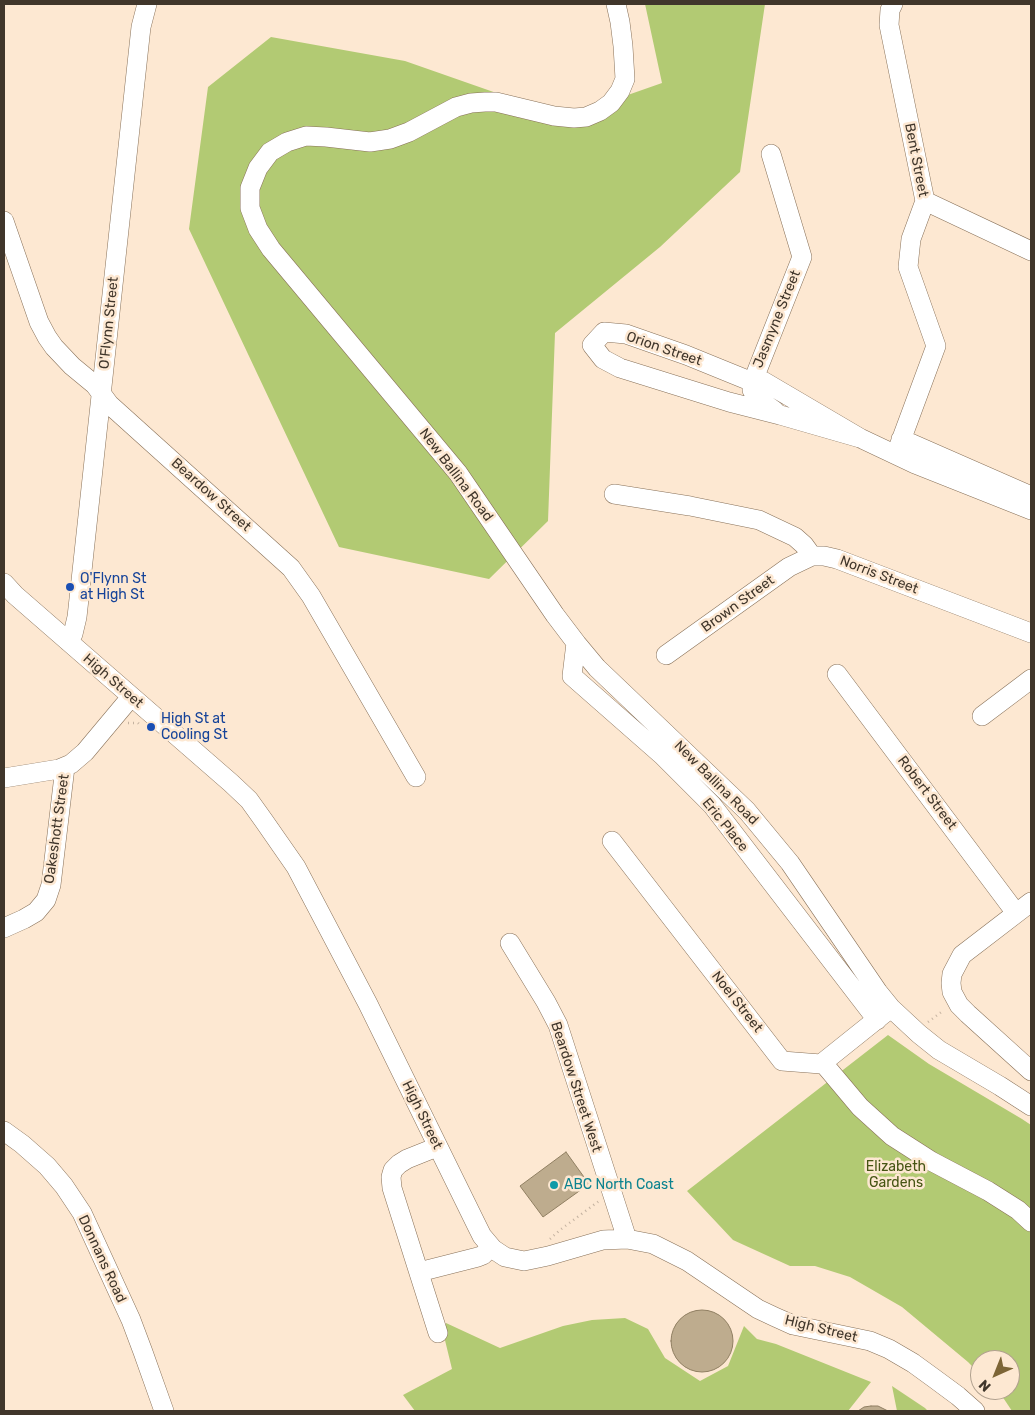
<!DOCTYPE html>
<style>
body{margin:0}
#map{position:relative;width:1035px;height:1415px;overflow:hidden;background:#fde8d2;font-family:Rubik,sans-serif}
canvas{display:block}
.frame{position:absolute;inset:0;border:5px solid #40362b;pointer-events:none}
.north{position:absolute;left:970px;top:1350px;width:50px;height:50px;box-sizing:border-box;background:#fde8d2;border:1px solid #b1a18f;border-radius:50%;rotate:224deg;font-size:14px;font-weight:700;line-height:20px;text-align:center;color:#40362b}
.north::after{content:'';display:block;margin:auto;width:18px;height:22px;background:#7d6536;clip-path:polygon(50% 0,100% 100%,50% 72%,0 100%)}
</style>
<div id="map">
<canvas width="1035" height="1415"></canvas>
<div class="frame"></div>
<div class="north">N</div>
</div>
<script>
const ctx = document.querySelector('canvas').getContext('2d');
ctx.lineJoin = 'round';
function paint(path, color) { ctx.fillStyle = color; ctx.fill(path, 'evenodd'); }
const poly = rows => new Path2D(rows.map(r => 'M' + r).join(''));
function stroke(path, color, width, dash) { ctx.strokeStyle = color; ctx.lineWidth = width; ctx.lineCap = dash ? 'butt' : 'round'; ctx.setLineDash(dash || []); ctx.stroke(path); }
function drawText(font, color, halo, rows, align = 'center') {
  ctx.font = font + ' Rubik,sans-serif'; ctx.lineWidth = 5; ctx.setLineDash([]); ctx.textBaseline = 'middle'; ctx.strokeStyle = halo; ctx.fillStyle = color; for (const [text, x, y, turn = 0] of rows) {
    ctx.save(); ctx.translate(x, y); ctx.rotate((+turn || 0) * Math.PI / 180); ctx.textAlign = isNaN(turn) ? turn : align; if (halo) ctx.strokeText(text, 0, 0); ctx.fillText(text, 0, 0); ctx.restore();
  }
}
paint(poly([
 [645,4,765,4,740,172,660,247,555,333,548,521,489,579,339,547,189,229,208,87,271,37,405,61,565,117,662,83],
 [888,1035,929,1064,1022,1119,1031,1125,1031,1411,1012,1411,1004,1399,996,1390,1010,1390,1010,1360,980,1360,980,1374,968,1362,902,1307,850,1277,815,1266,790,1266,733,1240,687,1191],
 [625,1318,648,1329,665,1358,700,1381,728,1366,744,1326,757,1339,776,1344,871,1382,848,1411,415,1411,403,1395,452,1369,443,1332,446,1323,500,1348,563,1326,592,1320],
 [892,1386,925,1408,928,1411,897,1411]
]), '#b2ca73');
const building = poly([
 [566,1152,589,1184,543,1217,520,1186,566,1152],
 '671 1341a31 31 0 1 1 62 0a31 31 0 1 1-62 0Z',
 [871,1406,878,1406,888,1411,858,1411,864,1407,871,1406]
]);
paint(building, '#beac8e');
stroke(building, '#907f62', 1);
const minor = poly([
 [616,4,620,22,623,46,625,79,620,91,611,103,600,111,586,117,574,118,554,116,496,102,485,102,471,103,456,107,409,132,390,139,370,142,326,137,306,136,287,142,270,152,258,168,250,188,250,208,258,229,271,249,458,473,555,615,577,644,597,668,747,811,790,863,878,992,891,1008,919,1034,939,1050,1000,1086,1031,1106],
 [893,4,890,10,889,25,925,201,911,239,908,267,936,346,896,454],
 [771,154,802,257,753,381,752,390,758,399,775,411],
 [925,201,1031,251],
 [4,221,39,322,47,337,54,347,72,366,95,385,109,404,291,568,311,596,416,777],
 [860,438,763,381,745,379,686,355,626,334,604,332,592,345,603,359,620,368,729,402,780,415,860,438,915,464,1031,510],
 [901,439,1031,496],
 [614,494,690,506,759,520,795,537,804,545,812,556],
 [4,583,15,595,231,783,249,800,264,821,296,867,368,1004,477,1226,482,1236,493,1249,505,1257,524,1261,548,1256,603,1240,627,1239,653,1244,687,1261,758,1309,775,1317,793,1325,870,1341,889,1349,913,1363,935,1379,958,1396,975,1411],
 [69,642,73,634,77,617,141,27,147,4],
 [576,643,572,676,662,755,712,805,877,1020],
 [666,655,789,567,812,556,824,556,837,559,1031,633],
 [837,674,1016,913],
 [982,716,1031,679],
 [4,778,59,769,71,764,85,752,131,697],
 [612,841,782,1061,821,1064,886,1012],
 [1031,902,962,955,952,974,951,983,952,992,959,1005,968,1014,1031,1071],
 [4,928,24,919,36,912,46,900,51,885,65,767],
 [510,943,546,1002,558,1025,627,1239],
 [823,1063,860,1107,892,1136,931,1161,988,1191,1018,1210,1031,1222],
 [4,1131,22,1144,47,1166,64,1186,82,1213,131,1320,143,1352,164,1411],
 [437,1147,407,1159,399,1164,393,1170,391,1177,392,1188,438,1333],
 [419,1272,478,1257,483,1255,491,1247]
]);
stroke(minor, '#887159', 20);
stroke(poly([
 [128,723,138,723,139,724],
 [928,1022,944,1010],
 [550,1239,560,1230,599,1201]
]), '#c4b2a0', 2.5, [1, 4]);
stroke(minor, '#fff', 19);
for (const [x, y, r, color] of [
 [70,587,5,"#1a4fb4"],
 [151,727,5,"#1a4fb4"],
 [554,1185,5,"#0f9aa8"]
]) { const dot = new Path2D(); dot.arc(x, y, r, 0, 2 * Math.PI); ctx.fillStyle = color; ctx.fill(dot); stroke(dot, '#fde8d2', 2); }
drawText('14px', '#40362b', '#fde8d2', [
 ["Bent Street",916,160,79],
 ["Jasmyne Street",777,319,-68],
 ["O'Flynn Street",109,323,-84],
 ["Orion Street",664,349,19],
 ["New Ballina Road",456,475,53],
 ["Beardow Street",211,495,42],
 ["Norris Street",879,575,21],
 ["Brown Street",738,604,-36],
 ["High Street",113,681,41],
 ["New Ballina Road",716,783,45],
 ["Robert Street",927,793,53],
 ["Eric Place",725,825,51],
 ["Oakeshott Street",57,829,-82],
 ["Noel Street",737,1002,52],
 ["Beardow Street West",576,1087,72],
 ["High Street",422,1115,64],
 ["Donnans Road",102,1259,65],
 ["High Street",821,1329,14]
]);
drawText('14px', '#164399', '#fde8d2', [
 ["O'Flynn St",80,579],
 ["at High St",80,595],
 ["High St at",161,719],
 ["Cooling St",161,735]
], 'left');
drawText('14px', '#465514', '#fde8d2', [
 ["Elizabeth",896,1167],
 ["Gardens",896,1183]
]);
drawText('14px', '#0d838f', '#fde8d2', [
 ["ABC North Coast",564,1185]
], 'left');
</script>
